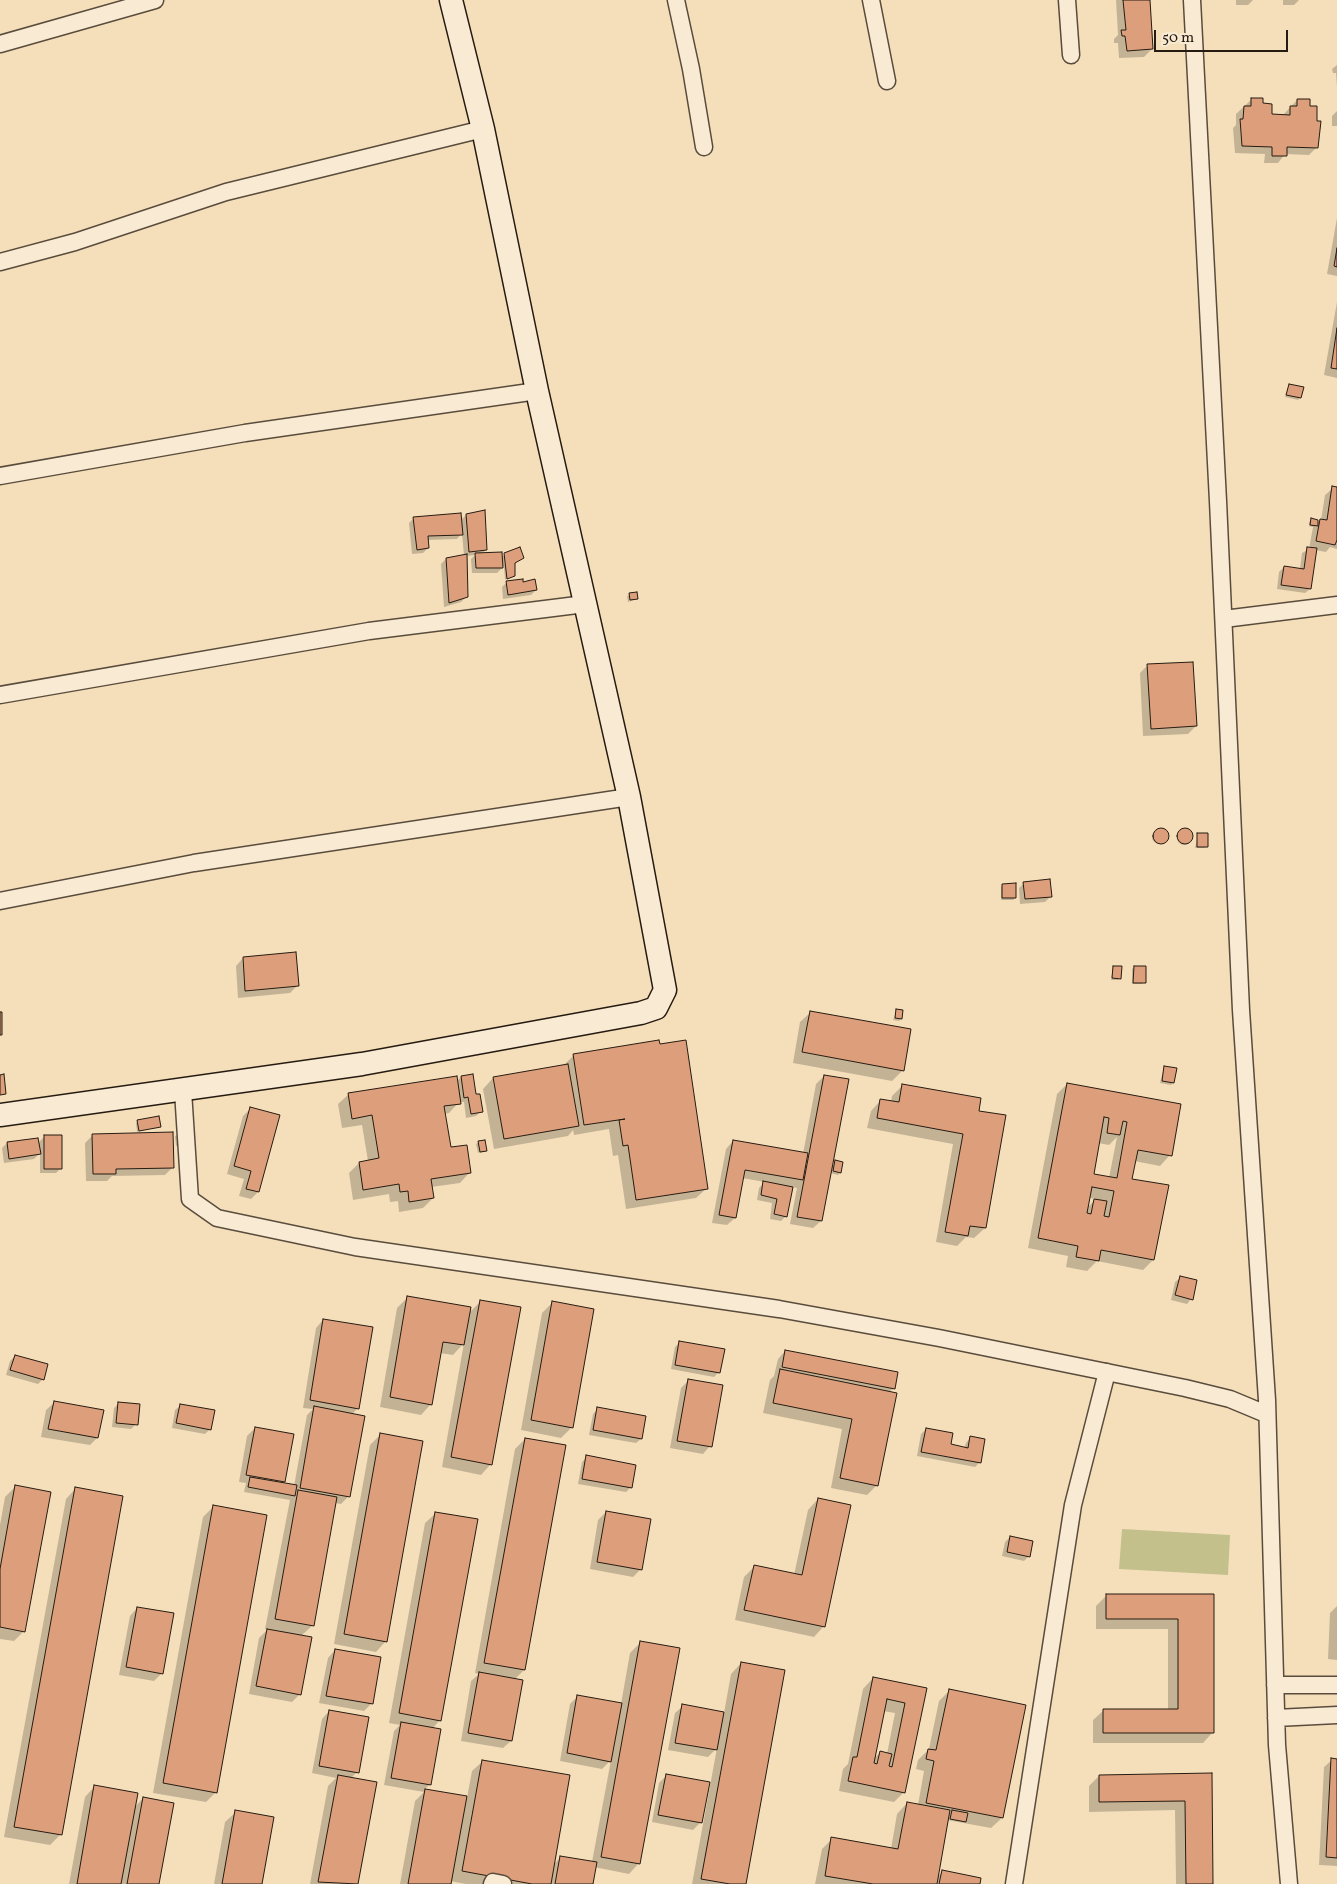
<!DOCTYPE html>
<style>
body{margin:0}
#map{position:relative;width:1337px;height:1884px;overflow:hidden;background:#f5dfbb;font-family:Vollkorn,serif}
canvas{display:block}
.scale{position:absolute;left:1154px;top:30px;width:134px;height:22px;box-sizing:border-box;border:2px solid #261b11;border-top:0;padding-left:6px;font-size:15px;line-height:18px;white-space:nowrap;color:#261b11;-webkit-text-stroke:4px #f8ead3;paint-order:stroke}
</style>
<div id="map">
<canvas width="1337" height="1884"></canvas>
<div class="scale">50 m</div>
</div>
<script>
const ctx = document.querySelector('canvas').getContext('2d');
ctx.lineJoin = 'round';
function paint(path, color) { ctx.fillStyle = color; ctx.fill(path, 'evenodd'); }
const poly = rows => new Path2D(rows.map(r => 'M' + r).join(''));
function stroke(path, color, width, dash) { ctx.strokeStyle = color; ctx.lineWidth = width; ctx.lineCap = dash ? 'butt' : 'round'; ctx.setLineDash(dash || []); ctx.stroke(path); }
paint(poly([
 [1122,1529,1230,1535,1228,1575,1119,1569]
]), '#c4c08b');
paint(poly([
 [1116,0,1149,0,1152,49,1144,57,1119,58,1118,43,1114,43,1114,39,1118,35],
 [1236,0,1253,0,1248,5,1236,5],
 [1283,0,1299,0,1294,5,1283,5],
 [1337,65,1337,87,1336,73,1333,73,1332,69],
 [1252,99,1262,105,1271,116,1283,115,1297,100,1309,107,1317,147,1309,155,1285,154,1278,163,1264,163,1265,154,1235,153,1233,128,1236,125,1236,114],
 [1337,106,1337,126,1332,126,1332,116,1337,111],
 [1337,218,1337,276,1327,274],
 [1337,302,1337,378,1324,375],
 [1289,385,1300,398,1298,400,1285,397],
 [1333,488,1337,488,1337,549,1330,547,1326,552,1315,550,1310,589,1305,593,1277,589,1279,572,1284,567,1300,569,1302,553,1309,549,1313,527,1309,526,1309,522,1312,520,1316,524,1321,520,1325,495],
 [466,515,486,550,481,554,501,558,505,554,522,558,514,563,513,576,505,580,504,566,497,573,472,573,471,559,475,555,466,556,466,597,461,602,444,607,441,564,446,559,464,556,462,533,457,539,427,540,428,548,423,553,412,554,409,523,414,518,460,521],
 [507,582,536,590,531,595,503,599,502,587],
 [636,593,637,599,628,602,627,596],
 [1148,665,1196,726,1188,734,1143,736,1140,673],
 '1152 837a7 7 0 1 1 14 0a7 7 0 1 1-14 0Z',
 '1177 838a7 7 0 1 1 14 0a7 7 0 1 1-14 0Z',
 [1198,834,1207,846,1205,848,1195,848],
 [1024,883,1050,897,1045,902,1020,904,1019,888],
 [1003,885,1015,898,1013,900,1001,900,1001,887],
 [243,958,297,986,290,993,238,998,236,966],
 [1113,967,1120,978,1118,980,1111,980],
 [1134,967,1144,982,1142,984,1132,984,1132,969],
 [897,1010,901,1019,899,1021,893,1020],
 [811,1012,903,1070,892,1081,793,1063,800,1022],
 [574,1055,707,1188,696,1198,626,1209,618,1155,613,1156,609,1129,574,1135,573,1130,568,1136,494,1149,483,1089,493,1078,563,1066],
 [1164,1067,1173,1083,1171,1085,1160,1083],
 [472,1075,475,1096,481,1111,476,1116,466,1118,464,1102,459,1102,449,1113,444,1114,450,1148,470,1172,460,1183,431,1187,433,1198,423,1208,399,1212,398,1201,390,1202,389,1194,353,1200,349,1173,359,1163,368,1161,362,1125,342,1128,338,1104,349,1094,456,1082,461,1077],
 [824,1076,831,1166,836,1162,840,1173,838,1175,830,1173,821,1221,813,1228,790,1224,797,1188,792,1187,786,1216,781,1221,770,1219,772,1203,757,1200,759,1188,765,1182,742,1178,735,1218,727,1225,712,1223,726,1149,733,1141,803,1154,816,1084],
 [1067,1084,1180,1105,1170,1155,1160,1166,1134,1161,1131,1180,1153,1260,1143,1270,1097,1261,1087,1271,1066,1267,1068,1256,1028,1248,1057,1094],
 [1117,1137,1109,1178,1092,1175,1098,1143,1109,1145],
 [1089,1198,1096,1199,1087,1208],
 [902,1086,978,1112,985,1228,974,1238,966,1237,957,1246,936,1242,953,1144,867,1128,871,1111,881,1100,891,1102,892,1096],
 [250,1109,258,1192,251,1199,239,1196,244,1179,227,1174,243,1116],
 [138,1121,159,1126,137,1132,136,1123],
 [183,1133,182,1145,176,1146,175,1136],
 [45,1136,61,1168,56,1173,40,1173,40,1153,34,1159,4,1163,2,1148,7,1143,38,1143],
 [92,1136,173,1167,165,1175,112,1176,107,1181,86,1181,85,1143],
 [479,1142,486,1150,484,1152,478,1153,476,1144],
 [1180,1278,1191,1299,1187,1304,1171,1300,1175,1282],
 [408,1297,468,1314,481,1301,491,1464,481,1475,442,1467,464,1343,453,1355,440,1353,431,1404,421,1415,380,1407,397,1308],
 [553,1302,572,1427,561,1438,521,1430,542,1313],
 [323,1320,358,1408,351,1415,349,1496,341,1504,335,1503,313,1625,301,1636,300,1694,292,1702,249,1694,259,1638,268,1629,265,1629,290,1500,244,1492,246,1483,239,1482,247,1436,255,1428,284,1481,282,1484,294,1486,307,1415,313,1409,303,1408,316,1328],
 [680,1342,719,1372,714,1377,671,1369,675,1347],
 [785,1351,894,1388,889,1392,877,1485,867,1495,831,1488,842,1429,763,1413,770,1380,774,1376,778,1359],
 [15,1356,43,1379,38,1384,6,1375,10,1361],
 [689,1380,710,1446,703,1454,670,1448,681,1388],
 [54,1403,97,1438,90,1445,41,1437,46,1410],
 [119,1403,136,1424,131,1429,112,1427,114,1408],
 [180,1406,210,1429,205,1434,172,1428,175,1410],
 [598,1409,641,1439,636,1443,589,1435,593,1414],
 [926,1429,950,1445,964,1448,966,1443,970,1438,980,1462,975,1467,917,1456,921,1434],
 [381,1434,386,1641,376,1652,334,1644,370,1445],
 [525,1439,524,1670,514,1680,511,1741,503,1748,461,1741,471,1681,479,1674,475,1673,515,1449],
 [587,1457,631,1487,626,1492,578,1484,582,1462],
 [15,1487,24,1631,14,1641,0,1639,0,1525,5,1497],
 [76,1488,121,1497,60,1835,50,1845,4,1837,66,1499],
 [818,1499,824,1626,814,1637,735,1620,744,1577,754,1567,794,1575,808,1510],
 [214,1506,216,1792,206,1802,153,1793,203,1517],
 [606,1512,641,1569,633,1577,590,1569,598,1520],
 [436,1513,440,1720,432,1729,430,1784,424,1790,467,1798,472,1771,483,1761,553,1865,561,1857,592,1862,611,1760,602,1769,560,1761,570,1704,578,1696,621,1704,630,1653,640,1643,639,1863,629,1874,594,1867,591,1884,466,1884,450,1881,450,1884,400,1884,415,1801,424,1792,384,1785,394,1731,400,1725,389,1723,425,1523],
 [1010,1537,1029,1556,1024,1561,1002,1556,1005,1542],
 [1106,1596,1213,1596,1213,1732,1203,1743,1093,1743,1093,1720,1104,1710,1168,1710,1168,1629,1096,1629,1096,1606],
 [1337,1606,1337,1660,1328,1659,1330,1613],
 [137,1608,162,1673,154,1681,119,1675,130,1616],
 [335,1650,380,1658,371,1704,364,1711,319,1703,328,1658],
 [741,1663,744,1884,692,1884,717,1748,708,1757,668,1750,675,1713,683,1706,724,1713,731,1674],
 [873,1678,925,1689,904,1792,894,1802,839,1791,843,1769,848,1764,863,1689],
 [883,1711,895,1713,887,1754,880,1753,873,1759],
 [949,1691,1024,1706,1002,1818,991,1828,947,1820,937,1877,942,1872,978,1884,815,1884,822,1849,832,1839,891,1849,897,1814,907,1803,918,1805,924,1771,916,1769,918,1760,929,1749,939,1701],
 [329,1711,357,1772,351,1778,375,1783,357,1884,310,1884,328,1786,336,1778,312,1773,322,1719],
 [1332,1760,1337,1760,1337,1866,1319,1865,1324,1767],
 [1211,1774,1212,1884,1176,1884,1175,1810,1089,1812,1089,1786,1099,1776],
 [666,1776,701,1822,693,1830,652,1822,659,1783],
 [95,1786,134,1808,143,1798,158,1884,69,1884,85,1797],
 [236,1812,261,1884,214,1884,225,1822]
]), '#0003');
const building = poly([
 [1123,0,1150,0,1153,49,1127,51,1125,36,1122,36,1121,30,1126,30,1123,0],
 [1251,98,1263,98,1263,103,1272,104,1272,114,1290,115,1290,106,1297,106,1297,99,1310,99,1310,106,1317,106,1317,121,1321,121,1318,148,1287,147,1287,156,1272,156,1272,147,1242,146,1240,119,1243,119,1244,106,1251,106,1251,98],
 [1337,248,1337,267,1334,266,1337,248],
 [1337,328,1337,369,1331,368,1337,328],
 [1289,384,1304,387,1301,398,1286,395,1289,384],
 [1332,486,1337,487,1337,540,1335,545,1316,541,1320,519,1327,520,1332,486],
 [485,510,487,550,469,552,466,514,485,510],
 [461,513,463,535,428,536,429,548,417,550,413,517,461,513],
 [1311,518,1318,520,1318,526,1310,525,1311,518],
 [520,547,524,558,515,563,515,576,507,579,504,553,520,547],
 [1307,547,1317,548,1311,589,1281,585,1284,566,1304,569,1307,547],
 [502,552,503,568,476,568,475,553,502,552],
 [467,554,468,597,449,603,446,558,467,554],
 [523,579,523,582,535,579,537,590,508,595,506,581,523,579],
 [637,592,638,599,630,600,629,593,637,592],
 [1193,662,1197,726,1151,729,1147,664,1193,662],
 '1153 836a8 8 0 1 1 16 0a8 8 0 1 1-16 0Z',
 '1177 836a8 8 0 1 1 16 0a8 8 0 1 1-16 0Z',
 [1197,833,1208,833,1208,847,1197,847,1197,833],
 [1050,879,1052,897,1025,899,1023,882,1050,879],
 [1016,883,1016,898,1002,898,1002,884,1016,883],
 [296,952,299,986,245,991,243,957,296,952],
 [1113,966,1122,966,1121,979,1112,978,1113,966],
 [1134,966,1146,966,1146,983,1133,983,1134,966],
 [896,1009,903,1010,902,1019,895,1018,896,1009],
 [810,1011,911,1029,904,1071,802,1052,810,1011],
 [0,1012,2,1012,2,1035,0,1035,0,1012],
 [659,1040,660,1044,686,1040,708,1189,636,1200,628,1145,623,1146,619,1120,625,1119,584,1125,573,1054,659,1040],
 [568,1064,579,1126,504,1139,493,1077,568,1064],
 [1164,1066,1177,1068,1174,1083,1162,1081,1164,1066],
 [4,1074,6,1094,0,1095,0,1075,4,1074],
 [473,1074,476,1094,480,1094,483,1112,471,1114,468,1097,464,1098,461,1076,473,1074],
 [824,1075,849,1079,822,1221,797,1217,824,1075],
 [457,1076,461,1104,444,1106,451,1147,467,1145,471,1173,431,1179,434,1198,409,1202,408,1191,400,1192,399,1184,363,1190,359,1162,379,1158,372,1115,352,1119,348,1093,457,1076],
 [1067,1083,1181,1104,1172,1156,1138,1150,1132,1179,1169,1185,1154,1260,1101,1250,1099,1261,1076,1257,1078,1246,1038,1238,1067,1083],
 [1104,1117,1109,1118,1107,1133,1120,1135,1123,1121,1127,1122,1117,1178,1094,1174,1104,1117],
 [1092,1187,1114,1191,1109,1217,1104,1216,1107,1201,1094,1199,1091,1214,1087,1213,1092,1187],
 [902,1084,981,1098,979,1111,1006,1115,986,1228,970,1226,968,1236,945,1232,963,1134,877,1118,880,1099,899,1102,902,1084],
 [250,1107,280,1115,259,1192,246,1189,251,1171,234,1166,250,1107],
 [159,1116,161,1127,139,1131,137,1120,159,1116],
 [173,1132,174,1168,116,1169,116,1174,93,1174,92,1134,173,1132],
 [44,1135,62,1135,62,1169,44,1169,44,1135],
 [38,1138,41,1154,9,1159,7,1142,38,1138],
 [485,1140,487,1151,480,1152,478,1141,485,1140],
 [733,1140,808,1153,803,1180,745,1170,736,1218,719,1215,733,1140],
 [835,1160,843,1162,841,1173,833,1171,835,1160],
 [763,1181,793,1187,787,1217,774,1214,777,1199,761,1195,763,1181],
 [1180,1276,1197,1280,1193,1300,1175,1295,1180,1276],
 [407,1296,471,1307,464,1345,443,1342,432,1405,390,1397,407,1296],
 [480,1300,521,1307,492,1465,451,1457,480,1300],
 [552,1301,594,1309,573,1428,531,1420,552,1301],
 [323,1319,373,1327,359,1409,310,1400,323,1319],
 [679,1341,725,1349,720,1373,675,1365,679,1341],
 [785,1350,898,1372,895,1389,782,1367,785,1350],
 [15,1355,48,1364,44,1380,10,1370,15,1355],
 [780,1369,897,1393,878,1486,840,1478,852,1419,773,1403,780,1369],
 [688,1379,723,1385,712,1447,677,1441,688,1379],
 [54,1401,104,1410,98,1438,48,1429,54,1401],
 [118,1402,140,1404,138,1425,116,1423,118,1402],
 [180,1404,215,1410,211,1430,176,1423,180,1404],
 [314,1406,365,1416,350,1497,300,1488,314,1406],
 [597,1407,646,1416,642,1439,593,1430,597,1407],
 [255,1427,294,1434,285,1482,246,1475,255,1427],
 [926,1428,953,1433,951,1444,968,1448,970,1436,985,1439,981,1463,921,1452,926,1428],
 [380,1433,423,1441,387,1642,344,1634,380,1433],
 [525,1438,566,1445,525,1670,484,1663,525,1438],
 [586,1455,636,1465,632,1488,582,1479,586,1455],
 [250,1477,297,1485,295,1496,248,1487,250,1477],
 [15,1485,51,1492,25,1632,0,1627,0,1569,15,1485],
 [75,1487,123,1496,62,1835,14,1827,75,1487],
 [298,1490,337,1497,314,1626,275,1619,298,1490],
 [818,1498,851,1505,825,1627,744,1610,754,1565,802,1575,818,1498],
 [213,1505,267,1515,217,1793,163,1783,213,1505],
 [606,1511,651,1519,642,1570,597,1562,606,1511],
 [435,1512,478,1519,441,1721,399,1713,435,1512],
 [1010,1536,1033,1541,1030,1557,1007,1552,1010,1536],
 [1106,1594,1214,1594,1214,1733,1103,1733,1103,1709,1178,1709,1178,1619,1106,1619,1106,1594],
 [137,1607,174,1613,163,1674,126,1667,137,1607],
 [267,1629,312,1637,301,1695,256,1686,267,1629],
 [640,1641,680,1648,640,1864,601,1857,640,1641],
 [335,1649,381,1657,373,1704,326,1696,335,1649],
 [741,1662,785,1670,746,1884,730,1884,701,1879,741,1662],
 [479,1672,523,1680,512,1741,468,1733,479,1672],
 [873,1677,927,1688,905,1793,848,1781,853,1757,857,1757,873,1677],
 [887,1699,905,1703,892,1767,889,1766,892,1754,880,1751,877,1764,874,1763,887,1699],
 [949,1689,1026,1705,1003,1818,926,1803,934,1761,926,1759,928,1749,936,1750,949,1689],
 [577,1695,622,1703,611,1762,567,1753,577,1695],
 [682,1704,724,1712,717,1750,675,1743,682,1704],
 [329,1710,369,1717,359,1773,319,1766,329,1710],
 [401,1722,441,1729,431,1785,391,1778,401,1722],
 [1331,1758,1337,1759,1337,1858,1326,1857,1331,1758],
 [482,1760,570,1775,551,1884,532,1884,462,1871,482,1760],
 [1212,1773,1213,1884,1186,1884,1185,1801,1099,1802,1099,1775,1212,1773],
 [666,1774,710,1782,702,1823,658,1815,666,1774],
 [338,1775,377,1782,358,1884,318,1882,338,1775],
 [94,1785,138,1793,121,1884,77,1884,94,1785],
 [425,1789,467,1796,451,1884,408,1884,425,1789],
 [143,1797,174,1803,159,1884,127,1884,143,1797],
 [907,1802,950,1810,937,1884,873,1884,825,1876,831,1837,898,1849,907,1802],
 [235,1810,274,1817,262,1884,222,1884,235,1810],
 [952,1810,968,1813,966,1822,950,1819,952,1810],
 [560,1856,597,1862,593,1884,555,1884,560,1856],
 [942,1870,981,1878,980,1884,939,1884,942,1870]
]);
paint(building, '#dd9f7b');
stroke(building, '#261b11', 1);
const street = poly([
 [676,0,691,69,704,147],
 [871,0,887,81],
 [1067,0,1071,55],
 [1192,0,1218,501,1241,1010,1267,1400,1277,1745,1289,1884],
 [0,44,155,0],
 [0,262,75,242,226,192,483,129],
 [0,476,245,433,537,391],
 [1224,619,1337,605],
 [0,695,369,631,585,604],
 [0,901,194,863,629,797],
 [183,1091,190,1199,217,1218,355,1247,779,1309,939,1338,1185,1388,1230,1399,1266,1414],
 [1275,1685,1337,1685],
 [1276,1718,1337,1715],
 [492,1884,493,1882,503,1884],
 [1014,1884,1073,1505,1107,1372]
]);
const secondary = poly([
 [0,1115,362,1064,641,1013,656,1008,665,990,629,797,537,391,483,129,451,0]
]);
stroke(street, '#5a4c3c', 19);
stroke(secondary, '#261b11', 25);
stroke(street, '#f8ead3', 16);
stroke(secondary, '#f8ead3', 22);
</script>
